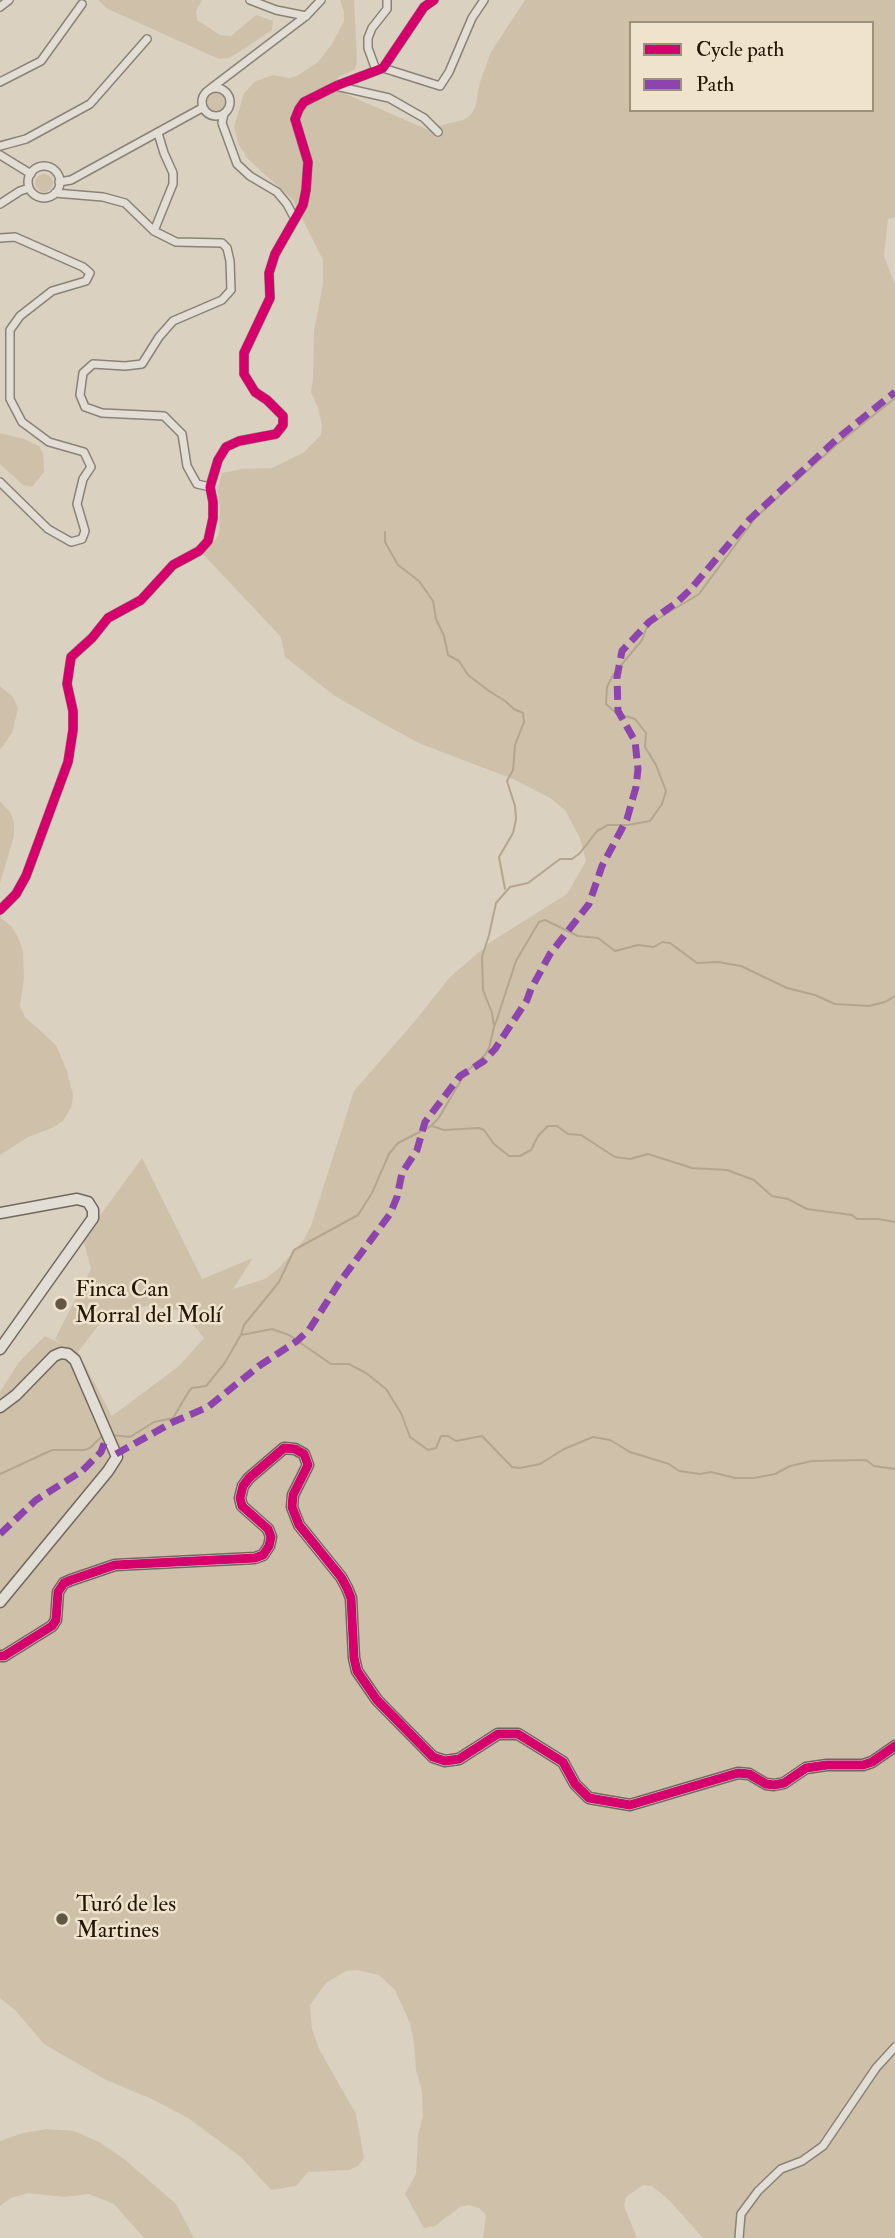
<!DOCTYPE html>
<meta charset="utf-8">
<style>
body{margin:0}
#map{position:relative;width:895px;height:2238px;overflow:hidden;background:#dbd1c0;font-family:"IM FELL Double Pica",serif}
canvas{display:block}
.legend{position:absolute;left:629px;top:21px;width:245px;height:91px;box-sizing:border-box;background:#efe3ce;border:2px solid #9d907d;margin:0;padding:9px 12px;list-style:none;font-size:21px;color:#231403}
.legend li{display:flex;align-items:center;gap:14px;height:35px}
.legend b{width:35px;border:2px solid #9d907d}
</style>
<div id="map">
<canvas width="895" height="2238"></canvas>
<ul class="legend">
<li><b style="height:9px;background:#d6006c"></b>Cycle path</li>
<li><b style="height:9px;background:#8e44ad"></b>Path</li>
</ul>
</div>
<script>
const ctx = document.querySelector('canvas').getContext('2d');
ctx.lineJoin = 'round';
function paint(path, color) { ctx.fillStyle = color; ctx.fill(path, 'evenodd'); }
const poly = rows => new Path2D(rows.map(r => 'M' + r).join(''));
function stroke(path, color, width, dash) { ctx.strokeStyle = color; ctx.lineWidth = width; ctx.lineCap = dash ? 'butt' : 'round'; ctx.setLineDash(dash || []); ctx.stroke(path); }
function drawText(font, color, halo, rows, align = 'center') {
  ctx.font = font + ' "IM FELL Double Pica",serif'; ctx.lineWidth = 5; ctx.setLineDash([]); ctx.textBaseline = 'middle'; ctx.strokeStyle = halo; ctx.fillStyle = color; for (const [text, x, y, turn = 0] of rows) {
    ctx.save(); ctx.translate(x, y); ctx.rotate((+turn || 0) * Math.PI / 180); ctx.textAlign = isNaN(turn) ? turn : align; if (halo) ctx.strokeText(text, 0, 0); ctx.fillText(text, 0, 0); ctx.restore();
  }
}
paint(poly([
 [98,0,202,0,196,11,197,20,220,35,231,36,256,15,273,21,272,30,236,54,228,58,219,59,108,9],
 [340,0,354,0,357,63,354,70,338,77,339,91,426,129,463,120,470,116,475,108,480,82,491,52,525,0,895,0,895,217,888,219,884,256,895,285,895,2238,703,2238,669,2200,652,2186,643,2185,626,2197,624,2206,637,2238,483,2238,486,2215,479,2208,469,2205,460,2207,435,2226,424,2228,405,2194,416,2174,418,2135,423,2116,422,2091,416,2070,414,2043,410,2023,395,1990,379,1975,357,1970,346,1971,326,1983,310,2005,312,2029,319,2049,356,2114,364,2158,358,2166,349,2170,308,2172,296,2186,271,2190,241,2157,188,2118,152,2099,106,2080,44,2044,15,2010,0,1998,0,1392,19,1362,45,1336,62,1344,55,1339,91,1269,83,1239,142,1158,202,1279,253,1258,233,1289,265,1279,279,1268,303,1241,311,1226,354,1091,415,1021,450,977,492,941,567,894,586,861,580,838,565,810,550,798,513,779,421,744,382,723,335,696,285,657,281,637,202,553,214,542,219,534,220,507,217,490,222,473,242,469,272,468,303,453,321,435,322,426,318,408,311,392,313,380,314,331,323,284,323,260,293,200,249,160,239,145,234,127,244,93,256,81,273,75,289,78,297,76,318,62,332,44,344,21,344,12],
 [631,23,872,23,872,110,631,110],
 [147,1306,183,1311,204,1338,179,1366,112,1416,78,1352,103,1319],
 '207 102a9 9 0 1 1 18 0a9 9 0 1 1-18 0Z',
 '35 183a9 9 0 1 1 18 0a9 9 0 1 1-18 0Z',
 [0,433,24,439,39,446,43,453,44,472,32,487,23,485,0,464],
 [0,686,13,697,18,709,12,733,0,750],
 [0,801,10,812,14,823,14,836,0,883],
 [0,908,1,918,11,926,18,937,23,951,24,978,20,1006,25,1017,56,1045,67,1071,73,1095,71,1108,63,1121,52,1128,28,1137,0,1155],
 [47,2129,74,2131,99,2142,124,2159,176,2204,194,2238,144,2238,114,2204,89,2194,64,2197,28,2193,11,2198,0,2206,0,2141,23,2133]
]), '#cfc0a9');
stroke(poly([
 [385,532,385,542,398,565,419,581,433,601,436,619,444,636,448,655,459,661,468,675,489,691,505,701,514,709,523,713,524,722,515,745,513,770,507,781,515,806,516,819,513,833,499,857,505,889],
 [495,1025,516,961,539,922,545,920,578,936,598,938,615,951,638,945,654,947,662,942,670,943,697,963,718,962,741,966,787,988,815,995,835,1004,869,1006,885,1002,895,996],
 [432,1126,444,1130,479,1128,484,1130,494,1144,509,1156,520,1156,531,1150,538,1136,548,1126,557,1126,568,1134,581,1135,615,1157,630,1159,648,1154,692,1168,727,1170,754,1180,772,1196,788,1199,807,1209,852,1215,857,1219,878,1219,895,1222],
 [241,1335,272,1329,289,1335,331,1364,349,1364,366,1373,386,1389,401,1413,410,1437,428,1450,436,1448,441,1436,448,1436,456,1441,482,1436,512,1467,520,1468,540,1464,564,1449,593,1437,610,1440,630,1452,669,1464,679,1471,700,1474,711,1472,735,1478,754,1478,775,1474,790,1466,812,1461,866,1460,874,1466,895,1469],
 [111,1435,130,1437,154,1422,173,1418,189,1391,192,1388,206,1386,224,1364,241,1335,244,1325,279,1282,294,1250,358,1215,372,1193,389,1154,398,1143,431,1126,438,1119,466,1072,485,1055,489,1048,494,1027,492,1013,483,990,482,957,489,935,496,903,510,887,528,883,560,859,572,859,580,853,597,831,608,825,628,825,650,821,662,804,666,791,656,765,645,747,646,733,635,719,616,713,606,704,607,687,613,675,642,640,646,629,651,623,699,594,756,517,835,446,895,398],
 [0,1474,52,1450,84,1450,90,1448,102,1436]
]), '#b4a68e', 2);
const street = poly([
 [250,0,276,10,306,16],
 [0,7,9,0],
 [383,68,440,86,449,72,472,18,484,0],
 [376,70,368,48,368,38,372,28,387,9,387,0],
 [0,82,41,61,82,4],
 [336,86,389,98,424,118,438,132],
 '202 102a14 14 0 1 1 28 0a14 14 0 1 1-28 0Z',
 [210,89,306,16,321,0],
 [224,114,222,123,237,164,250,176,277,192,287,204,295,219],
 [0,146,26,139,90,104,147,39],
 [0,155,31,174],
 '28 182a16 16 0 1 1 32 0a16 16 0 1 1-32 0Z',
 [59,182,71,180,202,108],
 [55,193,103,197,125,203,154,231,176,242,222,243,227,248,230,261,231,290,222,300,173,321,159,337,142,364,125,366,93,364,83,373,80,395,85,407,102,413,164,416,182,434,187,466,197,484,210,487],
 [0,204,20,191,29,188],
 [154,231,173,184,173,173,164,153,158,133],
 [0,238,15,237,83,267,90,273,86,281,52,291,20,316,10,330,10,399,22,422,49,442,84,452,91,467,83,479,77,504,85,531,82,539,71,542,48,529,0,482],
 [0,910,16,894,26,876,68,762,73,730,73,711,67,684,71,657,92,638,108,618,141,600,173,565,199,551,208,541,213,518,213,502,210,487,218,460,226,447,239,441,276,434,283,425,283,416,267,400,255,392,244,374,244,353,270,298,269,273,275,254,303,205,306,190,308,162,295,119,299,109,304,102,336,86,383,68,424,7,434,0],
 [739,2238,741,2214,758,2191,781,2169,802,2161,823,2146,876,2068,895,2047]
]);
const secondary = poly([
 [0,1213,77,1199,88,1202,93,1210,93,1218,0,1349],
 [0,1407,16,1395,54,1356,61,1353,68,1354,75,1360,117,1457,108,1471,0,1602],
 [0,1656,4,1656,52,1626,56,1620,58,1592,64,1583,71,1580,115,1565,255,1558,263,1555,269,1546,271,1537,268,1529,242,1506,240,1498,243,1486,249,1478,284,1448,295,1449,304,1454,308,1465,293,1495,292,1507,299,1525,341,1577,347,1588,351,1598,354,1658,357,1671,377,1700,433,1757,445,1761,459,1759,498,1734,518,1734,563,1762,575,1784,589,1798,630,1805,738,1773,749,1774,766,1784,774,1785,784,1783,806,1768,827,1765,863,1765,872,1762,895,1746]
]);
stroke(street, '#8a8277', 10);
stroke(secondary, '#70685e', 13);
stroke(street, '#e3ded5', 7);
stroke(secondary, '#e3ded5', 10);
stroke(poly([
 [116,1454,173,1422,208,1407,259,1366,297,1341,309,1330,339,1283,390,1214,397,1197,402,1173,417,1150,425,1122,460,1076,484,1061,495,1049,527,1000,531,989,550,954,589,904,602,866,627,819,636,787,638,769,635,741,618,711,617,677,622,651,649,622,676,603,690,590,750,519,838,438,895,392],
 [0,1534,36,1500,82,1471,101,1452,105,1441]
]), '#8e44ad', 7, [14, 7]);
stroke(poly([
 [0,910,16,894,26,876,68,762,73,730,73,711,67,684,71,657,92,638,108,618,141,600,173,565,199,551,208,541,213,518,213,502,210,487,218,460,226,447,239,441,276,434,283,425,283,416,267,400,255,392,244,374,244,353,270,298,269,273,275,254,303,205,306,190,308,162,295,119,299,109,304,102,336,86,383,68,424,7,434,0],
 [0,1656,4,1656,52,1626,56,1620,58,1592,64,1583,71,1580,115,1565,255,1558,263,1555,269,1546,271,1537,268,1529,242,1506,240,1498,243,1486,249,1478,284,1448,295,1449,304,1454,308,1465,293,1495,292,1507,299,1525,341,1577,347,1588,351,1598,354,1658,357,1671,377,1700,433,1757,445,1761,459,1759,498,1734,518,1734,563,1762,575,1784,589,1798,630,1805,738,1773,749,1774,766,1784,774,1785,784,1783,806,1768,827,1765,863,1765,872,1762,895,1746]
]), '#d6006c', 9);
for (const [x, y, r, color] of [
 [61,1304,7,"#635645"],
 [62,1919,7,"#635645"]
]) { const dot = new Path2D(); dot.arc(x, y, r, 0, 2 * Math.PI); ctx.fillStyle = color; ctx.fill(dot); stroke(dot, '#efe3ce', 2.5); }
drawText('23px', '#231403', '#efe3ce', [
 ["Finca Can",75,1291],
 ["Morral del Molí",75,1317],
 ["Turó de les",76,1906],
 ["Martines",76,1932]
], 'left');
</script>
